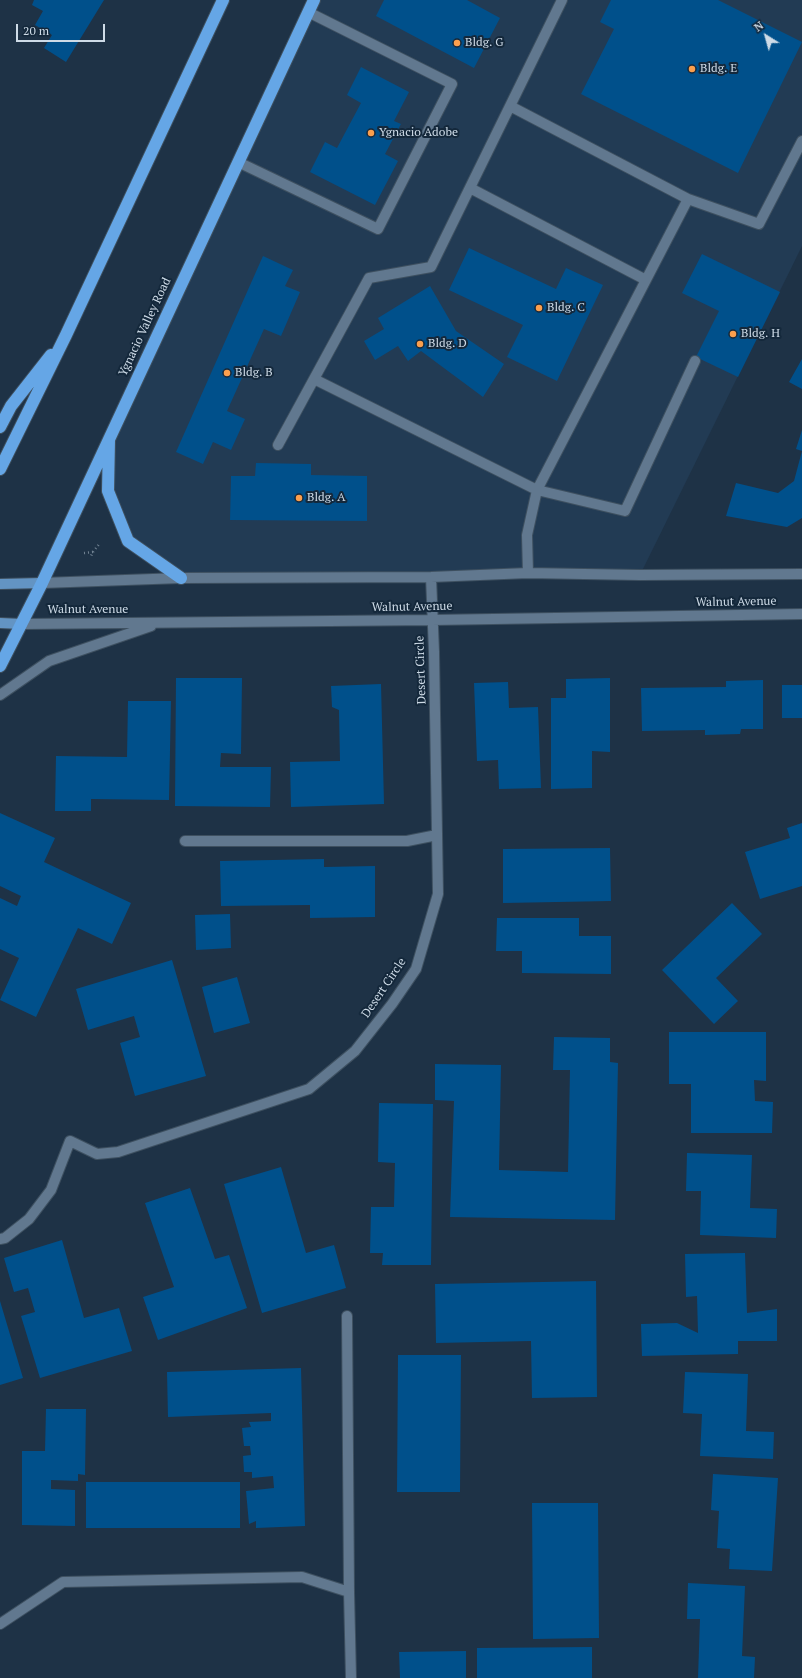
<!DOCTYPE html>
<style>
body{margin:0}
#map{position:relative;width:802px;height:1678px;overflow:hidden;background:#1e3246;font-family:"PT Serif",serif}
canvas{display:block}
.north{position:absolute;left:746px;top:16px;width:40px;height:40px;-webkit-text-stroke:3px #14283b;paint-order:stroke;rotate:323deg;font-size:11px;font-weight:700;line-height:16px;text-align:center;color:#cedbe7}
.north::after{content:'';display:block;margin:auto;width:14px;height:18px;background:#cedbe7;clip-path:polygon(50% 0,100% 100%,50% 72%,0 100%)}
.scale{position:absolute;left:16px;top:24px;width:89px;height:18px;box-sizing:border-box;border:2px solid #cedbe7;border-top:0;padding-left:5px;font-size:12px;line-height:14px;white-space:nowrap;color:#cedbe7;-webkit-text-stroke:3px #14283b;paint-order:stroke}
</style>
<div id="map">
<canvas width="802" height="1678"></canvas>
<div class="north">N</div>
<div class="scale">20 m</div>
</div>
<script>
const ctx = document.querySelector('canvas').getContext('2d');
ctx.lineJoin = 'round';
function paint(path, color) { ctx.fillStyle = color; ctx.fill(path, 'evenodd'); }
const poly = rows => new Path2D(rows.map(r => 'M' + r).join(''));
function stroke(path, color, width, dash) { ctx.strokeStyle = color; ctx.lineWidth = width; ctx.lineCap = dash ? 'butt' : 'round'; ctx.setLineDash(dash || []); ctx.stroke(path); }
function drawText(font, color, halo, rows, align = 'center') {
  ctx.font = font + ' "PT Serif",serif'; ctx.lineWidth = 4; ctx.setLineDash([]); ctx.textBaseline = 'middle'; ctx.strokeStyle = halo; ctx.fillStyle = color; for (const [text, x, y, turn = 0] of rows) {
    ctx.save(); ctx.translate(x, y); ctx.rotate((+turn || 0) * Math.PI / 180); ctx.textAlign = isNaN(turn) ? turn : align; if (halo) ctx.strokeText(text, 0, 0); ctx.fillText(text, 0, 0); ctx.restore();
  }
}
paint(poly([
 [314,0,802,0,802,246,640,575,181,578,128,541,108,491,109,436]
]), '#223b54');
paint(poly([
 [34,0,104,0,66,62,44,48,52,35,35,25,43,11,32,5],
 [384,0,467,0,500,18,474,68,376,16],
 [611,0,718,0,802,42,738,173,581,94,614,29,600,22],
 [361,67,409,92,394,121,401,124,385,154,398,161,375,205,310,172,325,142,337,148,361,103,347,95],
 [469,248,556,289,566,268,603,285,557,381,507,357,523,325,449,290],
 [702,254,780,292,738,377,696,357,719,311,682,293],
 [263,256,293,270,285,286,300,292,281,336,264,329,227,411,245,419,231,450,213,442,203,464,176,452],
 [430,286,456,331,504,364,483,397,421,351,408,361,398,346,375,360,364,341,384,329,378,318],
 [802,359,802,389,789,382],
 [802,430,802,451,796,449],
 [802,451,802,518,787,527,726,516,736,483,778,493,794,481],
 [256,463,311,464,311,475,367,476,367,521,230,520,231,476,255,476],
 [176,678,242,678,241,754,221,753,220,767,271,767,270,807,175,806],
 [610,678,610,752,592,751,592,788,551,789,551,698,566,698,566,679],
 [763,680,763,729,741,729,740,734,705,735,705,730,642,731,641,688,726,687,726,681],
 [508,682,509,708,538,707,541,788,499,789,498,760,477,761,474,683],
 [381,684,384,804,291,807,290,762,340,761,339,710,332,707,331,686],
 [782,685,802,685,802,718,782,718],
 [128,701,171,701,169,800,91,799,91,811,55,811,56,756,127,757],
 [0,813,55,838,44,862,131,903,112,944,78,928,36,1017,0,1000,19,958,0,949,0,898,17,906,21,896,0,886],
 [802,823,802,886,760,899,745,852,790,838,787,828],
 [610,848,611,901,503,903,503,849],
 [324,859,324,867,375,866,375,917,310,918,310,905,221,906,220,861],
 [732,903,762,934,716,978,738,1001,714,1024,662,970],
 [230,914,231,948,196,950,195,915],
 [497,918,579,918,579,936,611,936,611,974,522,973,522,951,496,951],
 [172,960,206,1076,135,1096,120,1043,140,1037,134,1016,88,1030,76,989],
 [237,977,250,1023,214,1033,202,987],
 [669,1032,766,1032,766,1081,754,1080,755,1101,773,1102,772,1133,691,1133,691,1084,669,1084],
 [554,1037,610,1038,610,1062,618,1063,615,1220,450,1217,454,1101,435,1100,435,1064,501,1065,499,1170,568,1172,570,1070,553,1070],
 [379,1103,433,1104,431,1265,382,1265,383,1253,370,1253,371,1207,394,1207,395,1163,378,1162],
 [687,1153,752,1155,750,1208,777,1209,776,1238,700,1235,701,1191,686,1191],
 [281,1167,306,1253,334,1245,346,1288,262,1313,224,1184],
 [190,1188,215,1259,229,1255,247,1308,158,1340,143,1297,174,1287,145,1203],
 [62,1240,84,1318,119,1308,132,1351,40,1378,21,1316,35,1312,28,1288,14,1292,4,1258],
 [745,1253,747,1313,777,1309,777,1341,738,1341,738,1354,642,1356,641,1324,677,1323,698,1333,697,1296,686,1297,685,1254],
 [596,1281,597,1397,532,1398,531,1341,436,1343,435,1284],
 [0,1301,23,1378,0,1385],
 [398,1355,461,1355,460,1492,397,1492],
 [301,1368,305,1526,256,1528,256,1521,249,1524,246,1491,274,1488,273,1476,252,1478,252,1472,244,1472,243,1456,251,1455,250,1446,244,1446,242,1428,251,1427,249,1422,271,1421,271,1413,168,1417,167,1372],
 [685,1372,748,1374,746,1431,774,1432,773,1459,700,1456,702,1414,683,1413],
 [46,1409,86,1409,85,1475,78,1474,78,1481,51,1480,51,1489,75,1490,75,1526,22,1525,22,1451,45,1451],
 [713,1474,778,1478,772,1571,729,1569,730,1549,717,1548,719,1511,711,1510],
 [86,1482,240,1482,240,1528,86,1528],
 [532,1503,598,1503,599,1638,533,1639],
 [688,1583,745,1586,742,1656,755,1657,754,1678,698,1678,700,1619,687,1619],
 [592,1647,592,1678,477,1678,477,1648],
 [466,1651,466,1678,400,1678,399,1652]
]), '#00508b');
const minor = poly([
 [510,106,688,199],
 [238,162,378,229,452,84,308,12],
 [470,188,646,280],
 [314,379,537,490,625,511,695,361],
 [278,445,369,278,431,267,562,0],
 [528,573,527,535,537,490,688,199,759,224,802,141],
 [42,583,181,578,431,577,528,573,640,575,802,574],
 [22,624,432,620,802,614],
 [0,695,49,661,151,626],
 [185,841,407,841,437,835],
 [0,1239,5,1238,29,1219,51,1190,70,1141,97,1154,118,1152,309,1089,355,1051,392,1004,416,969,438,894,434,652,431,577],
 [349,1592,351,1678],
 [0,1624,63,1582,302,1577,349,1592,347,1316]
]);
const major = poly([
 [0,584,42,583],
 [0,623,22,624]
]);
const highway = poly([
 [0,427,11,406,51,355],
 [109,440,108,491,128,541,181,578],
 [0,469,66,335,223,0],
 [0,666,42,583,314,0]
]);
stroke(minor, '#3e5060', 12);
stroke(major, '#3e5060', 12);
stroke(highway, '#3e5060', 14);
stroke(poly([
 [93,552,100,543],
 [84,553,93,552,90,558]
]), '#738494', 2.5, [1, 3]);
stroke(minor, '#61788f', 10);
stroke(major, '#6394c3', 10);
stroke(highway, '#65a6e6', 12);
for (const [x, y, r, color] of [
 [457,43,4,"#fa9f4e"],
 [692,69,4,"#fa9f4e"],
 [371,133,4,"#fa9f4e"],
 [539,308,4,"#fa9f4e"],
 [733,334,4,"#fa9f4e"],
 [420,344,4,"#fa9f4e"],
 [227,373,4,"#fa9f4e"],
 [299,498,4,"#fa9f4e"]
]) { const dot = new Path2D(); dot.arc(x, y, r, 0, 2 * Math.PI); ctx.fillStyle = color; ctx.fill(dot); stroke(dot, '#14283b', 1.5); }
drawText('12px', '#cedbe7', '#14283b', [
 ["Bldg. G",465,43],
 ["Bldg. E",700,69],
 ["Ygnacio Adobe",379,133],
 ["Bldg. C",547,308],
 ["Bldg. H",741,334],
 ["Bldg. D",428,344],
 ["Bldg. B",235,373],
 ["Bldg. A",307,498]
], 'left');
drawText('12px', '#cedbe7', '#14283b', [
 ["Ygnacio Valley Road",145,327,-65],
 ["Walnut Avenue",736,602,-1],
 ["Walnut Avenue",412,607,-1],
 ["Walnut Avenue",88,610],
 ["Desert Circle",421,670,-92],
 ["Desert Circle",384,988,-56]
]);
</script>
